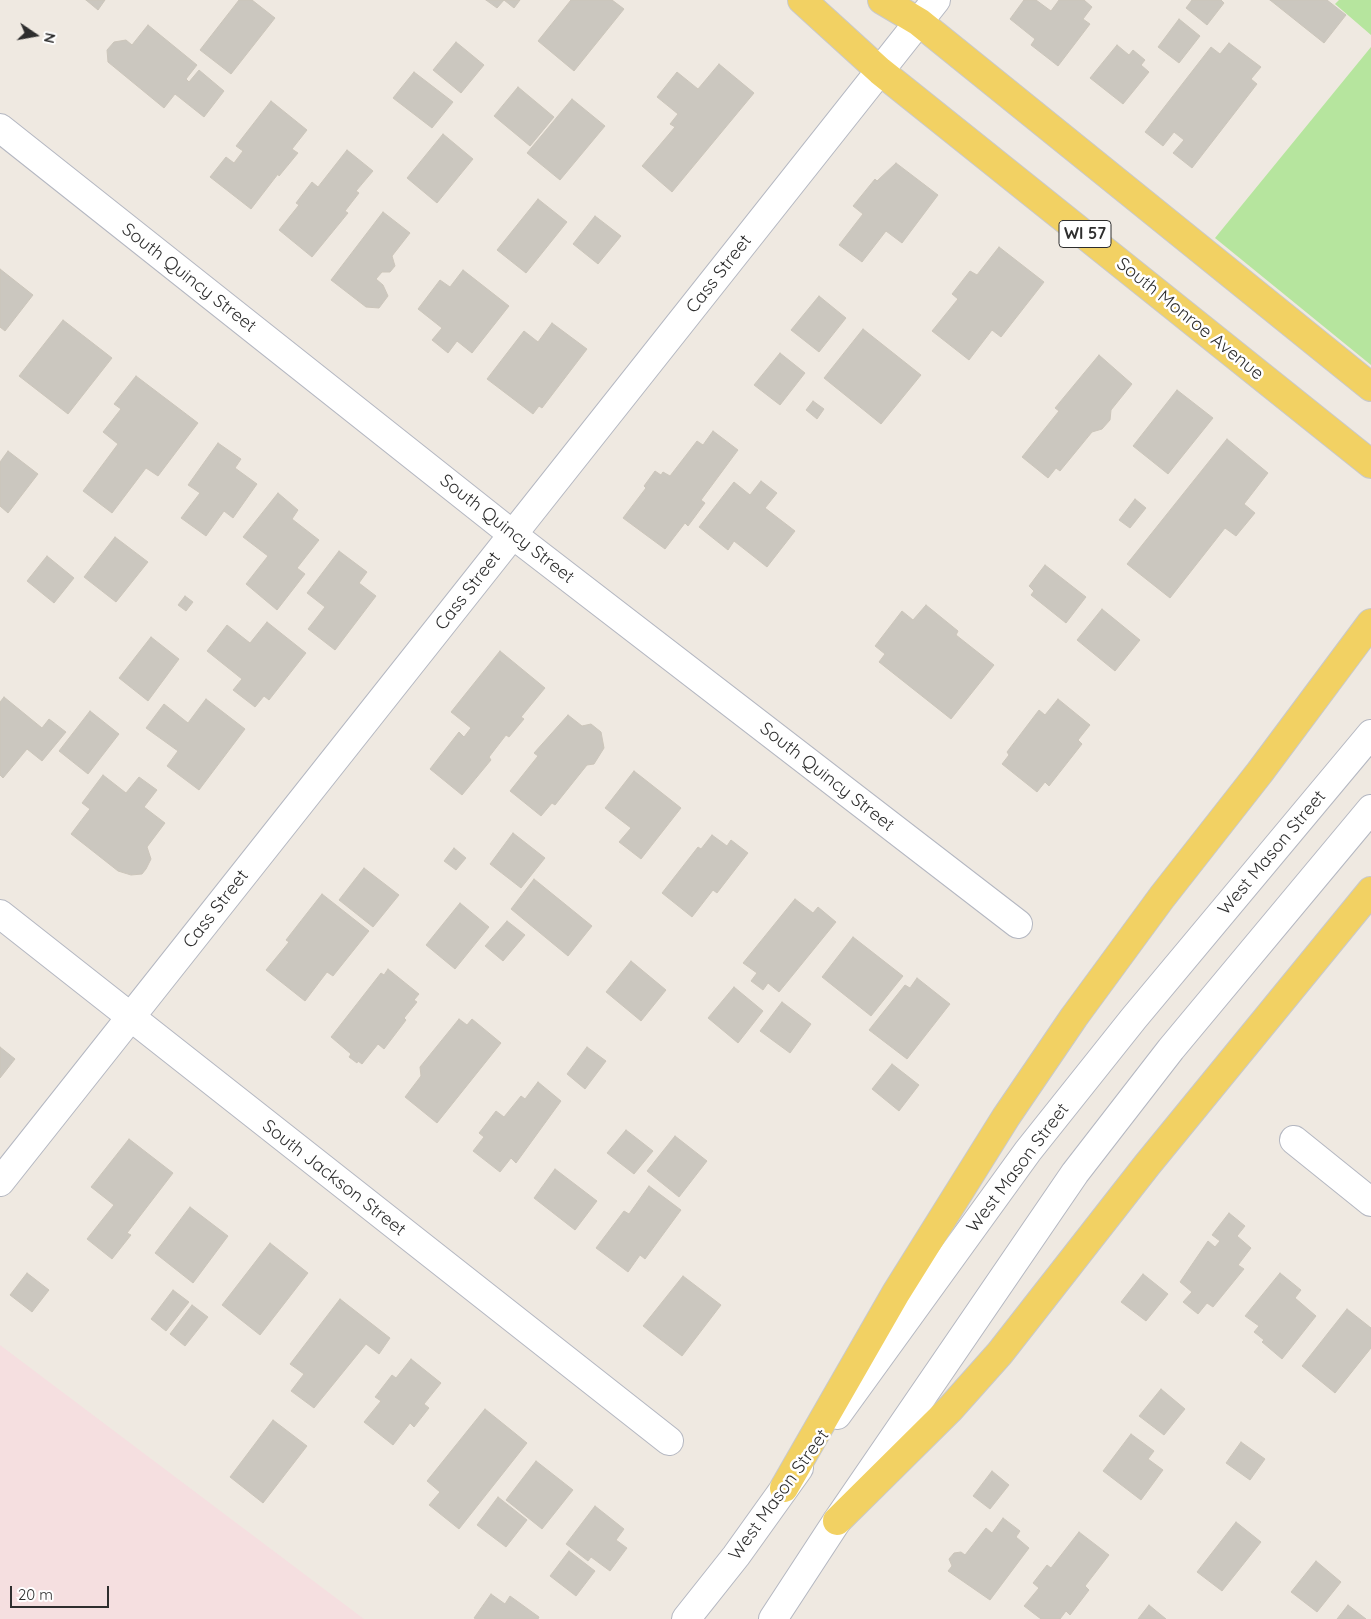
<!DOCTYPE html>
<style>
body{margin:0}
#map{position:relative;width:1371px;height:1619px;overflow:hidden;background:#efe9e1;font-family:Quicksand,sans-serif}
canvas{display:block}
.north{position:absolute;left:10px;top:10px;width:50px;height:50px;-webkit-text-stroke:4px #fff;paint-order:stroke;rotate:102deg;font-size:14px;font-weight:700;line-height:20px;text-align:center;color:#2e2e2e}
.north::after{content:'';display:block;margin:auto;width:18px;height:22px;background:#2e2e2e;clip-path:polygon(50% 0,100% 100%,50% 72%,0 100%)}
.scale{position:absolute;left:10px;top:1586px;width:99px;height:22px;box-sizing:border-box;border:2px solid #2e2e2e;border-top:0;padding-left:6px;font-size:15px;line-height:18px;white-space:nowrap;color:#2e2e2e;-webkit-text-stroke:4px #fff;paint-order:stroke}
</style>
<div id="map">
<canvas width="1371" height="1619"></canvas>
<div class="north">N</div>
<div class="scale">20 m</div>
</div>
<script>
const ctx = document.querySelector('canvas').getContext('2d');
ctx.lineJoin = 'round';
function paint(path, color) { ctx.fillStyle = color; ctx.fill(path, 'evenodd'); }
const poly = rows => new Path2D(rows.map(r => 'M' + r).join(''));
function stroke(path, color, width, dash) { ctx.strokeStyle = color; ctx.lineWidth = width; ctx.lineCap = dash ? 'butt' : 'round'; ctx.setLineDash(dash || []); ctx.stroke(path); }
function drawText(font, color, halo, rows, align = 'center') {
  ctx.font = font + ' Quicksand,sans-serif'; ctx.lineWidth = 5; ctx.setLineDash([]); ctx.textBaseline = 'middle'; ctx.strokeStyle = halo; ctx.fillStyle = color; for (const [text, x, y, turn = 0] of rows) {
    ctx.save(); ctx.translate(x, y); ctx.rotate((+turn || 0) * Math.PI / 180); ctx.textAlign = isNaN(turn) ? turn : align; if (halo) ctx.strokeText(text, 0, 0); ctx.fillText(text, 0, 0); ctx.restore();
  }
}
paint(poly([
 [0,1345,364,1619,0,1619]
]), '#f5dfe0');
paint(poly([
 [1339,0,1371,0,1371,35,1335,4],
 [1371,47,1371,365,1215,238]
]), '#b6e59e');
const building = poly([
 [86,0,105,0,98,10,86,0],
 [239,0,252,0,275,18,231,74,200,50,239,0],
 [486,0,520,0,514,8,504,0,497,8,486,0],
 [571,0,612,0,624,9,574,71,538,41,571,0],
 [1024,0,1036,0,1051,11,1059,0,1084,0,1092,7,1083,19,1090,24,1058,66,1031,45,1035,39,1010,19,1024,0],
 [1192,0,1221,0,1224,3,1207,25,1186,8,1192,0],
 [1270,0,1327,0,1346,15,1324,43,1270,0],
 [1179,19,1200,36,1179,63,1158,47,1179,19],
 [148,25,197,65,186,79,189,82,199,70,224,91,204,117,175,94,164,108,108,62,107,50,114,42,126,40,132,45,148,25],
 [456,42,484,65,461,93,433,70,456,42],
 [1229,43,1261,67,1251,79,1257,84,1192,168,1173,153,1184,140,1174,132,1163,146,1145,132,1211,47,1220,54,1229,43],
 [1117,45,1129,55,1133,50,1145,60,1141,65,1149,72,1123,104,1090,78,1117,45],
 [719,64,754,93,672,192,642,166,675,127,670,124,678,114,657,97,677,72,698,89,719,64],
 [414,72,453,102,432,128,393,98,414,72],
 [518,87,554,117,530,146,494,116,518,87],
 [572,99,605,126,560,180,527,153,572,99],
 [271,101,307,130,292,149,298,153,279,176,278,174,251,209,210,177,226,157,234,163,243,151,236,146,271,101],
 [443,134,473,159,437,203,407,178,443,134],
 [347,150,373,171,356,191,359,193,345,211,348,213,312,257,279,230,299,205,296,203,312,182,318,187,347,150],
 [896,163,938,195,902,243,886,231,862,262,839,245,863,214,853,206,875,179,877,181,896,163],
 [538,199,567,222,526,273,497,250,538,199],
 [383,212,410,233,392,256,395,266,390,272,382,272,376,279,383,285,388,296,379,308,366,307,331,280,383,212],
 [595,216,621,236,598,264,573,244,595,216],
 [999,247,1044,282,1001,337,992,330,969,360,932,331,958,299,952,294,970,271,977,275,999,247],
 [0,269,33,295,5,331,0,327,0,269],
 [463,270,509,306,472,353,457,341,448,353,432,340,442,328,418,309,440,280,450,287,463,270],
 [819,296,846,318,819,352,791,330,819,296],
 [63,320,112,358,68,414,19,376,63,320],
 [552,323,587,349,542,408,539,406,533,414,487,379,524,331,538,342,552,323],
 [863,329,921,375,881,424,824,378,863,329],
 [780,353,805,373,780,405,754,385,780,353],
 [1099,355,1132,384,1111,410,1110,420,1102,429,1092,432,1060,471,1056,468,1048,478,1022,457,1059,411,1055,408,1099,355],
 [136,376,198,423,158,476,146,468,112,513,83,491,118,444,103,432,121,409,114,404,136,376],
 [1177,390,1213,418,1168,474,1133,446,1177,390],
 [813,401,824,409,817,419,806,410,813,401],
 [713,431,738,450,701,500,705,503,688,526,685,523,665,549,623,518,646,488,644,486,655,471,661,475,663,472,670,476,697,441,703,445,713,431],
 [1227,439,1268,473,1244,504,1255,513,1236,536,1225,528,1170,598,1127,564,1227,439],
 [218,443,241,459,235,468,257,484,233,518,224,511,206,536,181,518,200,493,188,485,218,443],
 [8,451,38,474,8,513,0,506,0,462,8,451],
 [761,481,777,493,765,508,795,531,767,567,734,541,728,550,699,527,734,482,750,495,761,481],
 [278,493,298,510,292,519,319,540,297,568,305,574,277,610,246,584,268,556,243,537,278,493],
 [1135,499,1146,508,1130,528,1119,520,1135,499],
 [115,537,148,562,116,602,84,577,115,537],
 [339,551,367,572,359,583,376,596,335,650,308,629,325,607,307,593,339,551],
 [47,556,74,578,54,603,27,581,47,556],
 [1045,565,1086,597,1066,623,1031,595,1034,591,1029,586,1045,565],
 [185,596,193,602,186,611,178,605,185,596],
 [926,605,958,631,956,635,994,665,951,719,879,662,885,654,875,646,902,611,913,620,926,605],
 [1102,609,1140,640,1115,671,1077,640,1102,609],
 [267,622,306,653,269,700,264,696,255,707,233,690,242,679,207,651,227,625,250,643,267,622],
 [151,637,179,659,148,701,119,678,151,637],
 [500,651,545,688,521,717,524,719,509,737,506,735,489,757,491,760,462,795,430,769,459,732,464,737,471,728,451,712,500,651],
 [4,697,42,728,49,719,66,732,42,761,27,749,3,778,0,775,0,702,4,697],
 [206,699,245,729,199,790,167,766,178,751,146,728,164,704,188,723,206,699],
 [1058,699,1090,725,1078,740,1082,744,1049,786,1045,782,1037,792,1002,764,1009,755,1007,752,1039,710,1045,715,1058,699],
 [90,711,119,734,88,774,59,751,90,711],
 [568,715,582,726,591,724,601,732,604,748,594,764,587,765,555,805,552,803,541,816,510,791,538,756,534,753,568,715],
 [634,771,681,808,641,859,619,842,631,828,605,808,634,771],
 [103,775,126,793,139,777,157,790,144,807,165,823,147,847,151,859,146,869,142,874,131,875,118,871,71,834,90,809,82,803,103,775],
 [513,833,545,858,521,888,490,864,513,833],
 [712,835,727,846,731,840,748,853,717,893,713,890,692,917,662,893,698,847,701,849,712,835],
 [454,848,466,858,456,870,444,861,454,848],
 [364,868,399,895,373,927,339,900,364,868],
 [534,879,592,926,568,956,511,909,534,879],
 [322,894,369,931,333,976,327,972,305,1001,266,970,289,942,286,940,322,894],
 [795,899,813,913,818,907,836,922,779,992,768,983,763,990,751,981,757,973,743,963,795,899],
 [460,903,489,927,455,969,426,945,460,903],
 [507,921,525,935,503,961,485,946,507,921],
 [853,937,903,976,871,1016,822,977,853,937],
 [631,961,666,990,641,1021,606,992,631,961],
 [388,969,419,994,414,1000,417,1002,404,1018,406,1020,384,1049,378,1044,362,1064,358,1061,357,1063,349,1057,351,1054,331,1037,381,973,384,975,388,969],
 [917,978,950,1004,907,1059,869,1030,905,985,910,988,917,978],
 [734,987,763,1011,738,1043,708,1018,734,987],
 [782,1002,811,1024,790,1053,760,1031,782,1002],
 [459,1019,467,1025,472,1019,501,1043,437,1123,405,1097,421,1076,420,1067,459,1019],
 [0,1047,15,1059,0,1078,0,1047],
 [587,1047,606,1061,585,1089,567,1074,587,1047],
 [892,1064,919,1085,899,1111,872,1089,892,1064],
 [538,1082,561,1101,516,1163,511,1158,500,1172,473,1151,484,1137,479,1133,496,1111,504,1117,521,1096,525,1099,538,1082],
 [626,1130,653,1151,634,1174,607,1153,626,1130],
 [675,1136,707,1161,679,1197,647,1171,675,1136],
 [129,1139,173,1173,127,1233,131,1235,112,1259,87,1239,114,1205,91,1187,129,1139],
 [555,1169,597,1201,575,1230,534,1198,555,1169],
 [649,1186,681,1210,645,1259,640,1255,628,1272,596,1248,624,1211,629,1214,649,1186],
 [190,1207,228,1236,193,1283,155,1253,190,1207],
 [1229,1213,1245,1226,1237,1236,1251,1248,1238,1265,1244,1269,1213,1307,1207,1303,1198,1314,1183,1302,1192,1292,1180,1282,1208,1241,1215,1247,1220,1241,1212,1235,1229,1213],
 [270,1243,308,1273,260,1335,222,1305,270,1243],
 [27,1273,49,1290,32,1312,10,1295,27,1273],
 [1280,1273,1301,1290,1295,1298,1316,1316,1282,1359,1262,1342,1264,1340,1254,1332,1259,1326,1245,1316,1280,1273],
 [1143,1274,1168,1294,1146,1321,1121,1302,1143,1274],
 [683,1276,721,1305,682,1356,643,1326,683,1276],
 [173,1290,189,1302,166,1331,151,1319,173,1290],
 [340,1299,390,1338,379,1354,366,1344,314,1408,291,1391,304,1374,290,1364,340,1299],
 [192,1305,208,1317,185,1346,170,1334,192,1305],
 [1347,1309,1371,1328,1371,1348,1335,1393,1302,1366,1347,1309],
 [411,1359,441,1383,424,1404,429,1408,414,1427,410,1423,393,1445,364,1422,381,1401,375,1397,392,1375,396,1378,411,1359],
 [1161,1389,1185,1409,1164,1435,1139,1416,1161,1389],
 [485,1409,527,1443,459,1529,429,1505,440,1492,427,1481,485,1409],
 [273,1420,307,1446,263,1503,230,1477,273,1420],
 [1131,1434,1154,1451,1148,1459,1163,1470,1141,1500,1103,1471,1131,1434],
 [1241,1442,1265,1459,1250,1480,1226,1463,1241,1442],
 [536,1461,573,1490,542,1529,506,1500,536,1461],
 [992,1471,1009,1485,990,1509,973,1496,992,1471],
 [498,1497,527,1520,506,1547,477,1525,498,1497],
 [595,1506,624,1529,616,1540,627,1548,610,1571,591,1557,588,1561,566,1544,595,1506],
 [1003,1518,1020,1531,1016,1537,1029,1548,990,1600,948,1571,952,1566,949,1559,954,1553,961,1552,965,1555,986,1528,992,1533,1003,1518],
 [1236,1522,1261,1542,1222,1591,1197,1572,1236,1522],
 [1079,1532,1109,1555,1085,1586,1089,1590,1070,1615,1066,1611,1060,1619,1041,1619,1024,1606,1039,1588,1033,1583,1047,1565,1051,1568,1079,1532],
 [569,1551,595,1571,576,1596,550,1576,569,1551],
 [1316,1561,1341,1582,1317,1612,1291,1592,1316,1561],
 [491,1594,505,1604,510,1596,539,1617,538,1619,476,1619,474,1618,491,1594],
 [1149,1605,1166,1619,1138,1619,1149,1605],
 [1348,1605,1366,1619,1337,1619,1348,1605]
]);
paint(building, '#cbc7bf');
stroke(building, '#cbc5ba', 1);
const minor = poly([
 [0,128,512,534,1018,924],
 [0,914,669,1441],
 [1294,1140,1371,1202],
 [0,1182,936,0]
]);
const secondary = poly([
 [837,1415,1028,1151,1134,1018,1371,734],
 [686,1619,736,1556,799,1468],
 [773,1619,837,1521,1075,1173,1171,1049,1371,809]
]);
const primary = poly([
 [802,0,880,71,1371,464],
 [882,0,919,22,1371,387],
 [784,1488,896,1293,1006,1117,1074,1017,1162,897,1260,772,1371,623],
 [837,1521,951,1408,1000,1353,1147,1165,1371,891]
]);
stroke(minor, '#b4b7c1', 30);
stroke(secondary, '#b4b7c1', 30);
stroke(primary, '#c9c9c9', 30);
stroke(minor, '#fff', 28);
stroke(secondary, '#fff', 28);
stroke(primary, '#f2d163', 28);
for (const [x, y, w] of [
 [1085,234,52]
]) { const box = new Path2D(); box.roundRect(x - w / 2, y - 13.5, w, 27, 4); ctx.fillStyle = '#fff'; ctx.fill(box); stroke(box, '#2e2e2e', 1); }
drawText('bold 16px', '#2e2e2e', null, [
 ["WI 57",1085,234]
]);
drawText('18px', '#2e2e2e', '#fff', [
 ["Cass Street",719,274,-52],
 ["South Quincy Street",189,278,38],
 ["South Monroe Avenue",1190,319,39],
 ["South Quincy Street",507,529,38],
 ["Cass Street",468,591,-52],
 ["South Quincy Street",827,777,38],
 ["West Mason Street",1272,853,-50],
 ["Cass Street",216,909,-52],
 ["West Mason Street",1018,1168,-53],
 ["South Jackson Street",334,1178,38],
 ["West Mason Street",779,1495,-54]
]);
</script>
